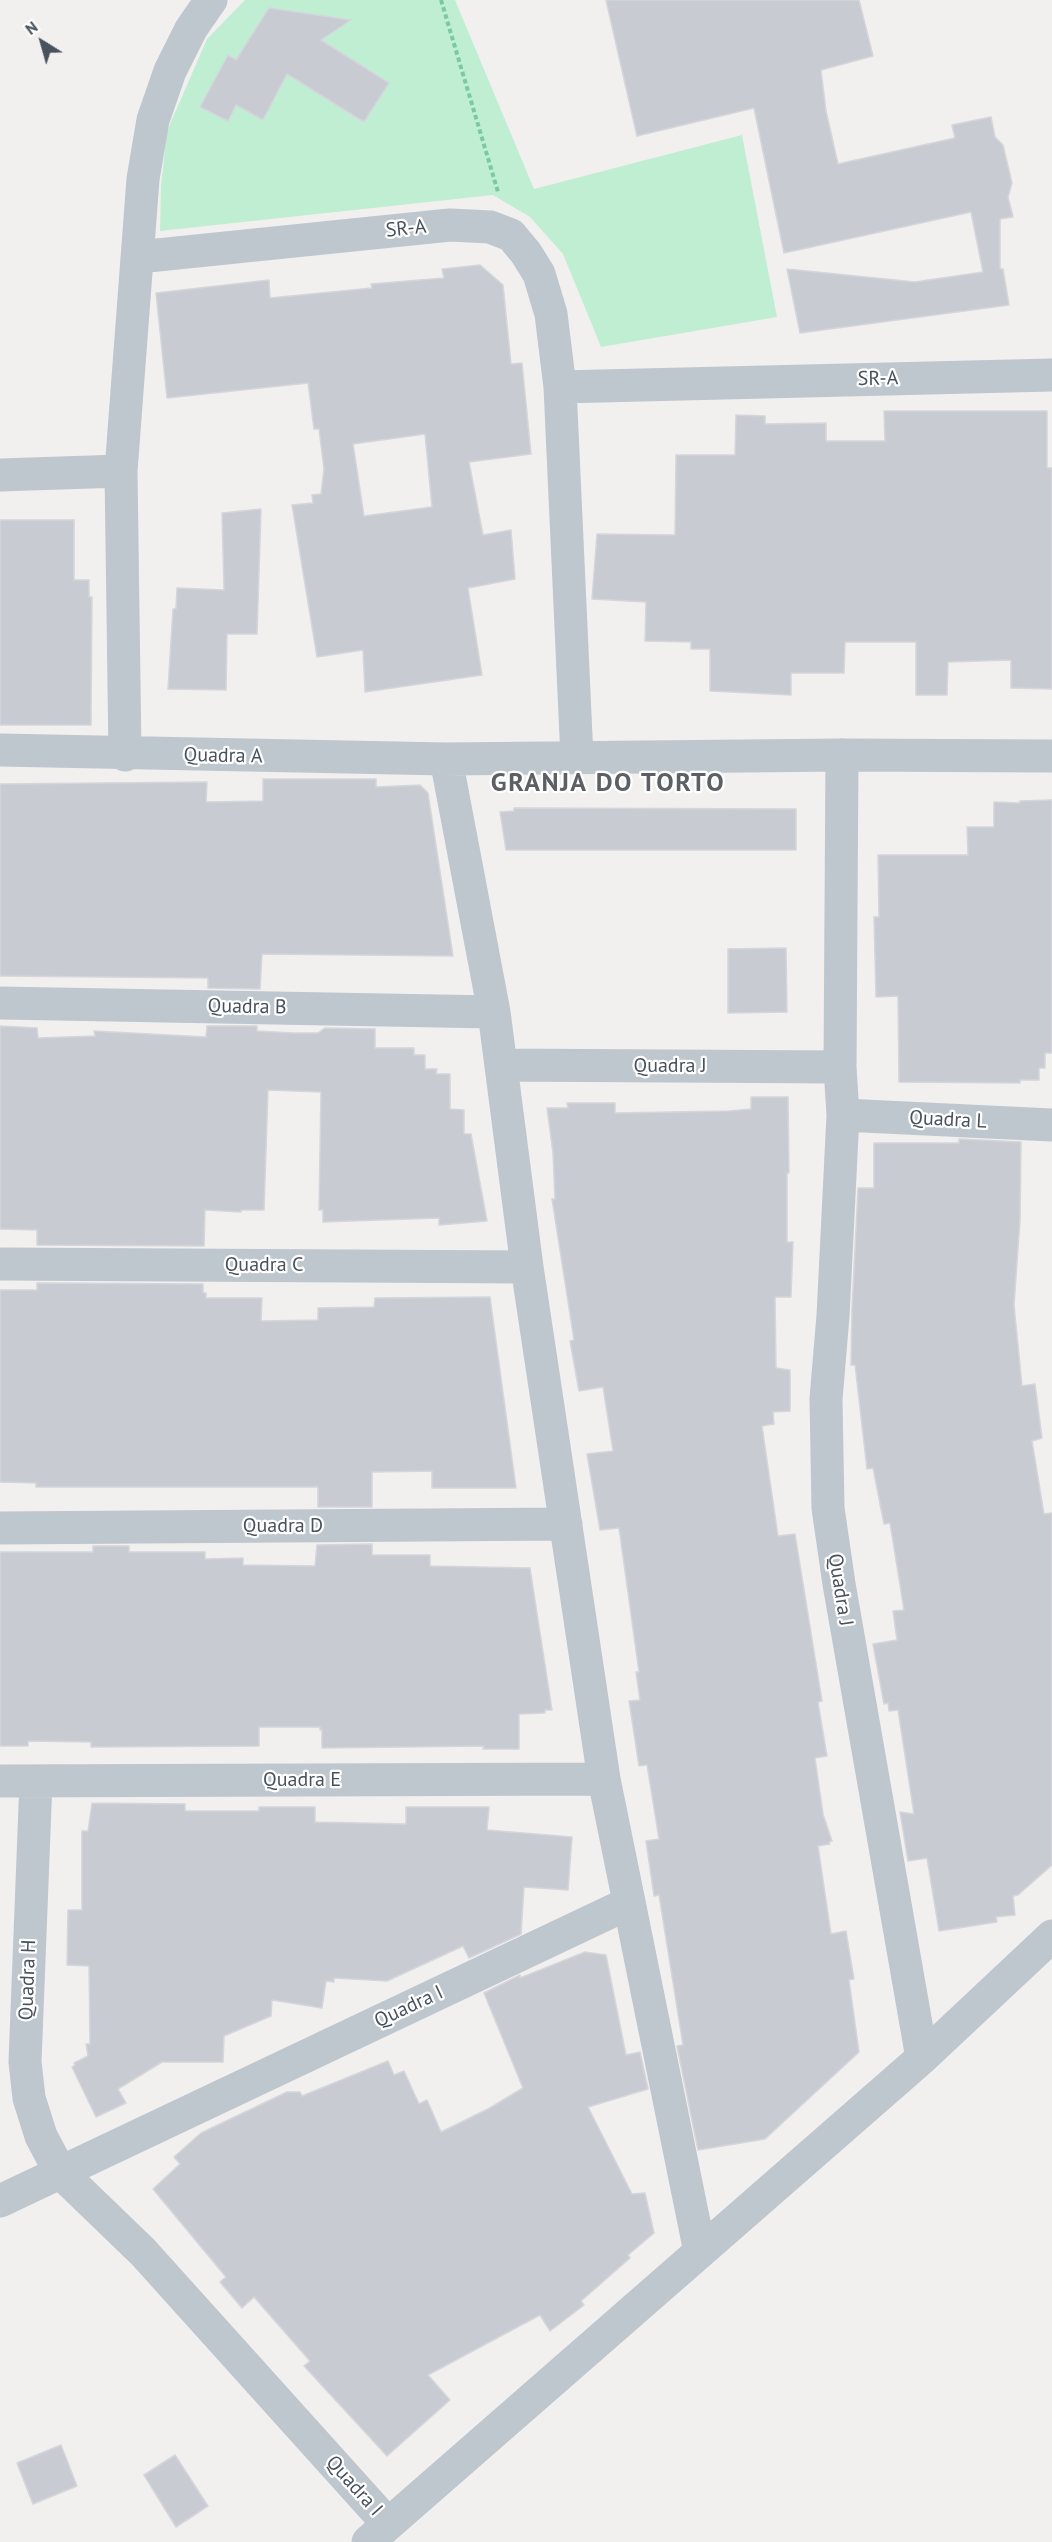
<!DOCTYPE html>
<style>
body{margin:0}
#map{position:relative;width:1052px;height:2542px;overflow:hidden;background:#f2efef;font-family:"PT Sans",sans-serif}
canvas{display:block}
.north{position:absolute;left:12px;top:12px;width:60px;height:60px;-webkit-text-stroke:4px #fff;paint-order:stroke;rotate:323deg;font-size:16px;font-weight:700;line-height:24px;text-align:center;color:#48525c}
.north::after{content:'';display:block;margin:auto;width:21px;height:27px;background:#48525c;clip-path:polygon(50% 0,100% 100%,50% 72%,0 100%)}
</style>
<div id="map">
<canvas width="1052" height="2542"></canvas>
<div class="north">N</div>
</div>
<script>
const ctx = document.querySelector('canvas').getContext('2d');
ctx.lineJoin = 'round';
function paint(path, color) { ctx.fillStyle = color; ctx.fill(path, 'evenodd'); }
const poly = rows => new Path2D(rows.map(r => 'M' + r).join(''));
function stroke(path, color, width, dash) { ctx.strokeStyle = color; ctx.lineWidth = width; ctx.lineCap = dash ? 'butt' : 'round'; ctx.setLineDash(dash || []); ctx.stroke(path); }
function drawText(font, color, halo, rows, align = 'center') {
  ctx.font = font + ' "PT Sans",sans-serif'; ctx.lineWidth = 4.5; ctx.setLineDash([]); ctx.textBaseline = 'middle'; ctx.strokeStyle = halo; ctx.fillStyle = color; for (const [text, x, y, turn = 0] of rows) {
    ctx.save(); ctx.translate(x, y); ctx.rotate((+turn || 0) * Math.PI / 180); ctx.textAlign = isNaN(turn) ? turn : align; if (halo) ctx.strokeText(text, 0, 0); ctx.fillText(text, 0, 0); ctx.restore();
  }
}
paint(poly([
 [245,0,455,0,534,189,742,135,777,317,601,347,563,254,530,217,493,195,160,231,161,186,167,131,207,39]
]), '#c0eed2');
const building = poly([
 [606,0,859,0,873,56,821,70,826,111,838,164,955,138,952,125,991,117,995,137,1003,145,1012,183,1008,197,1013,217,1000,219,1000,269,1003,269,1009,305,800,333,787,269,915,282,983,272,971,212,784,253,754,108,637,136,606,0],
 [269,8,351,20,321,40,389,83,364,122,287,74,263,120,236,105,228,121,200,107,228,55,236,60,269,8],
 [480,265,503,285,511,364,522,363,531,454,469,462,483,535,511,530,515,579,468,588,482,675,365,692,363,650,317,657,292,505,313,503,312,495,321,494,324,469,319,429,314,429,308,383,167,398,156,293,269,280,270,298,372,288,371,284,444,278,442,269,480,265],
 [425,434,432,507,364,516,353,444,425,434],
 [884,411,1047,411,1047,468,1052,468,1052,689,1011,688,1011,660,948,662,947,695,916,695,916,642,845,642,844,673,791,673,791,695,710,691,710,649,691,649,691,642,645,641,646,602,592,599,597,534,675,535,676,455,735,455,736,415,765,416,765,424,826,423,826,441,885,441,884,411],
 [261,509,257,634,227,634,226,690,168,689,173,609,176,609,177,588,224,590,222,513,261,509],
 [0,520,74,520,74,580,89,580,89,597,92,597,91,725,0,725,0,520],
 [263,779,376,779,376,787,420,785,428,793,453,956,262,954,260,989,208,988,208,978,0,976,0,784,207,782,206,802,263,801,263,779],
 [1052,800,1052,1053,1045,1053,1045,1068,1039,1068,1039,1080,1020,1080,1020,1083,899,1082,898,996,876,997,874,917,879,917,878,855,968,855,967,827,994,827,994,802,1020,803,1020,801,1052,800],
 [514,808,796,809,796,850,506,850,500,812,514,811,514,808],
 [786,948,787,1012,728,1013,728,949,786,948],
 [0,1026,37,1028,38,1038,95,1036,94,1031,206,1037,207,1026,257,1026,257,1031,294,1033,318,1033,325,1028,375,1029,375,1048,414,1048,414,1055,425,1055,425,1069,437,1069,436,1074,450,1074,450,1109,464,1110,464,1134,471,1134,487,1221,439,1225,439,1218,323,1222,323,1210,319,1210,321,1092,268,1090,264,1210,241,1210,241,1212,205,1210,204,1246,37,1245,37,1230,0,1229,0,1026],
 [751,1097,788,1097,789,1173,787,1173,787,1242,793,1242,791,1297,775,1297,776,1368,790,1370,790,1411,773,1412,774,1424,762,1426,778,1536,795,1534,813,1645,822,1701,818,1702,827,1756,815,1758,823,1814,832,1841,829,1842,830,1844,818,1846,831,1934,846,1931,854,1979,849,1980,859,2052,765,2139,698,2150,677,2046,683,2045,659,1895,654,1896,646,1841,659,1839,647,1765,639,1766,629,1701,640,1700,636,1672,639,1672,619,1528,600,1530,587,1454,613,1451,603,1387,579,1391,570,1341,574,1340,552,1199,555,1199,553,1153,547,1108,568,1108,567,1103,615,1103,615,1113,729,1111,751,1109,751,1097],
 [959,1139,1021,1142,1020,1220,1014,1305,1022,1386,1035,1384,1042,1438,1032,1441,1044,1514,1052,1513,1052,1865,1018,1895,1013,1896,1015,1915,996,1917,997,1922,939,1931,927,1858,908,1861,900,1812,914,1814,898,1710,889,1711,888,1703,884,1704,873,1644,897,1640,893,1611,904,1610,890,1523,884,1524,873,1468,867,1469,855,1365,851,1365,852,1309,858,1188,874,1188,874,1143,959,1143,959,1139],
 [37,1283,203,1284,203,1293,206,1293,206,1298,262,1298,261,1321,318,1320,318,1308,374,1307,375,1298,490,1297,516,1488,432,1488,432,1471,372,1472,372,1507,318,1507,318,1487,36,1487,36,1483,0,1482,0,1290,37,1290,37,1283],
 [372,1544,372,1555,430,1555,430,1566,530,1568,552,1710,545,1710,545,1713,519,1714,519,1749,483,1749,484,1746,322,1748,322,1730,320,1730,320,1727,259,1727,259,1746,91,1747,91,1742,28,1741,28,1746,0,1746,0,1552,93,1552,93,1546,129,1546,129,1552,205,1552,205,1559,243,1558,243,1565,315,1566,317,1545,372,1544],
 [92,1803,185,1804,185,1811,259,1811,259,1807,315,1807,315,1822,406,1824,406,1807,489,1807,487,1830,572,1837,568,1890,524,1887,521,1934,469,1958,463,1946,387,1981,334,1978,334,1982,326,1981,322,2008,272,2000,271,2016,224,2036,223,2062,162,2062,118,2089,126,2103,96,2117,72,2067,75,2065,74,2063,88,2056,86,2044,90,2044,89,1966,67,1965,68,1910,82,1910,82,1831,88,1831,92,1803],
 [585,1952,606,1955,626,2055,640,2052,648,2089,588,2107,632,2194,645,2193,654,2233,628,2255,630,2258,581,2301,584,2305,550,2331,540,2315,428,2375,450,2400,387,2456,304,2366,310,2361,254,2297,242,2308,220,2282,226,2277,153,2189,180,2164,174,2157,201,2133,287,2092,300,2092,302,2096,388,2061,394,2075,404,2071,419,2104,427,2100,441,2132,488,2109,523,2088,484,1993,520,1975,520,1978,585,1952],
 [61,2445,77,2486,33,2504,17,2463,61,2445],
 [175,2455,208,2506,176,2527,144,2475,175,2455]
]);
paint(building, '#c9cbd2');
stroke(building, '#d4d6db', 1.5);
stroke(poly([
 [441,0,498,192]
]), '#79caa3', 4, [4.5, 3]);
stroke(poly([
 [138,257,450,225,490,227,511,235,526,253,539,274,551,314,560,387,577,758],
 [560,387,1052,375],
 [0,475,121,471],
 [0,750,446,759,842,755,1052,756],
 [125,755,121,471,143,179,153,120,170,71,191,29,211,0],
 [842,755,840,1067,843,1115,833,1316,826,1399,828,1508,839,1584,922,2058],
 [446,759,494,1012,527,1267,604,1779,700,2252],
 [0,1003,494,1012],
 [501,1065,840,1067],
 [843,1115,1052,1125],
 [0,1264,527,1267],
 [0,1528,566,1524],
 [0,1781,604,1779],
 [36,1781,25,2062,29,2098,41,2136,60,2172,143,2252,388,2524],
 [0,2201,627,1904],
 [368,2542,922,2058,1052,1936]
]), '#bec6ce', 33);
drawText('20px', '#48525c', '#fff', [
 ["SR-A",406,229,-6],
 ["SR-A",878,379,-1],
 ["Quadra A",223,756,1],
 ["Quadra B",247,1007,1],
 ["Quadra J",670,1066],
 ["Quadra L",948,1120,3],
 ["Quadra C",264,1265],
 ["Quadra D",283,1526],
 ["Quadra J",840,1590,81],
 ["Quadra E",302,1780],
 ["Quadra H",28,1980,-88],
 ["Quadra I",409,2007,-25],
 ["Quadra I",354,2486,48]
]);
ctx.letterSpacing = '1.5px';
drawText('bold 26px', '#5c6064', '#fff', [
 ["GRANJA DO TORTO",608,784]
]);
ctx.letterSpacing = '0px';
</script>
